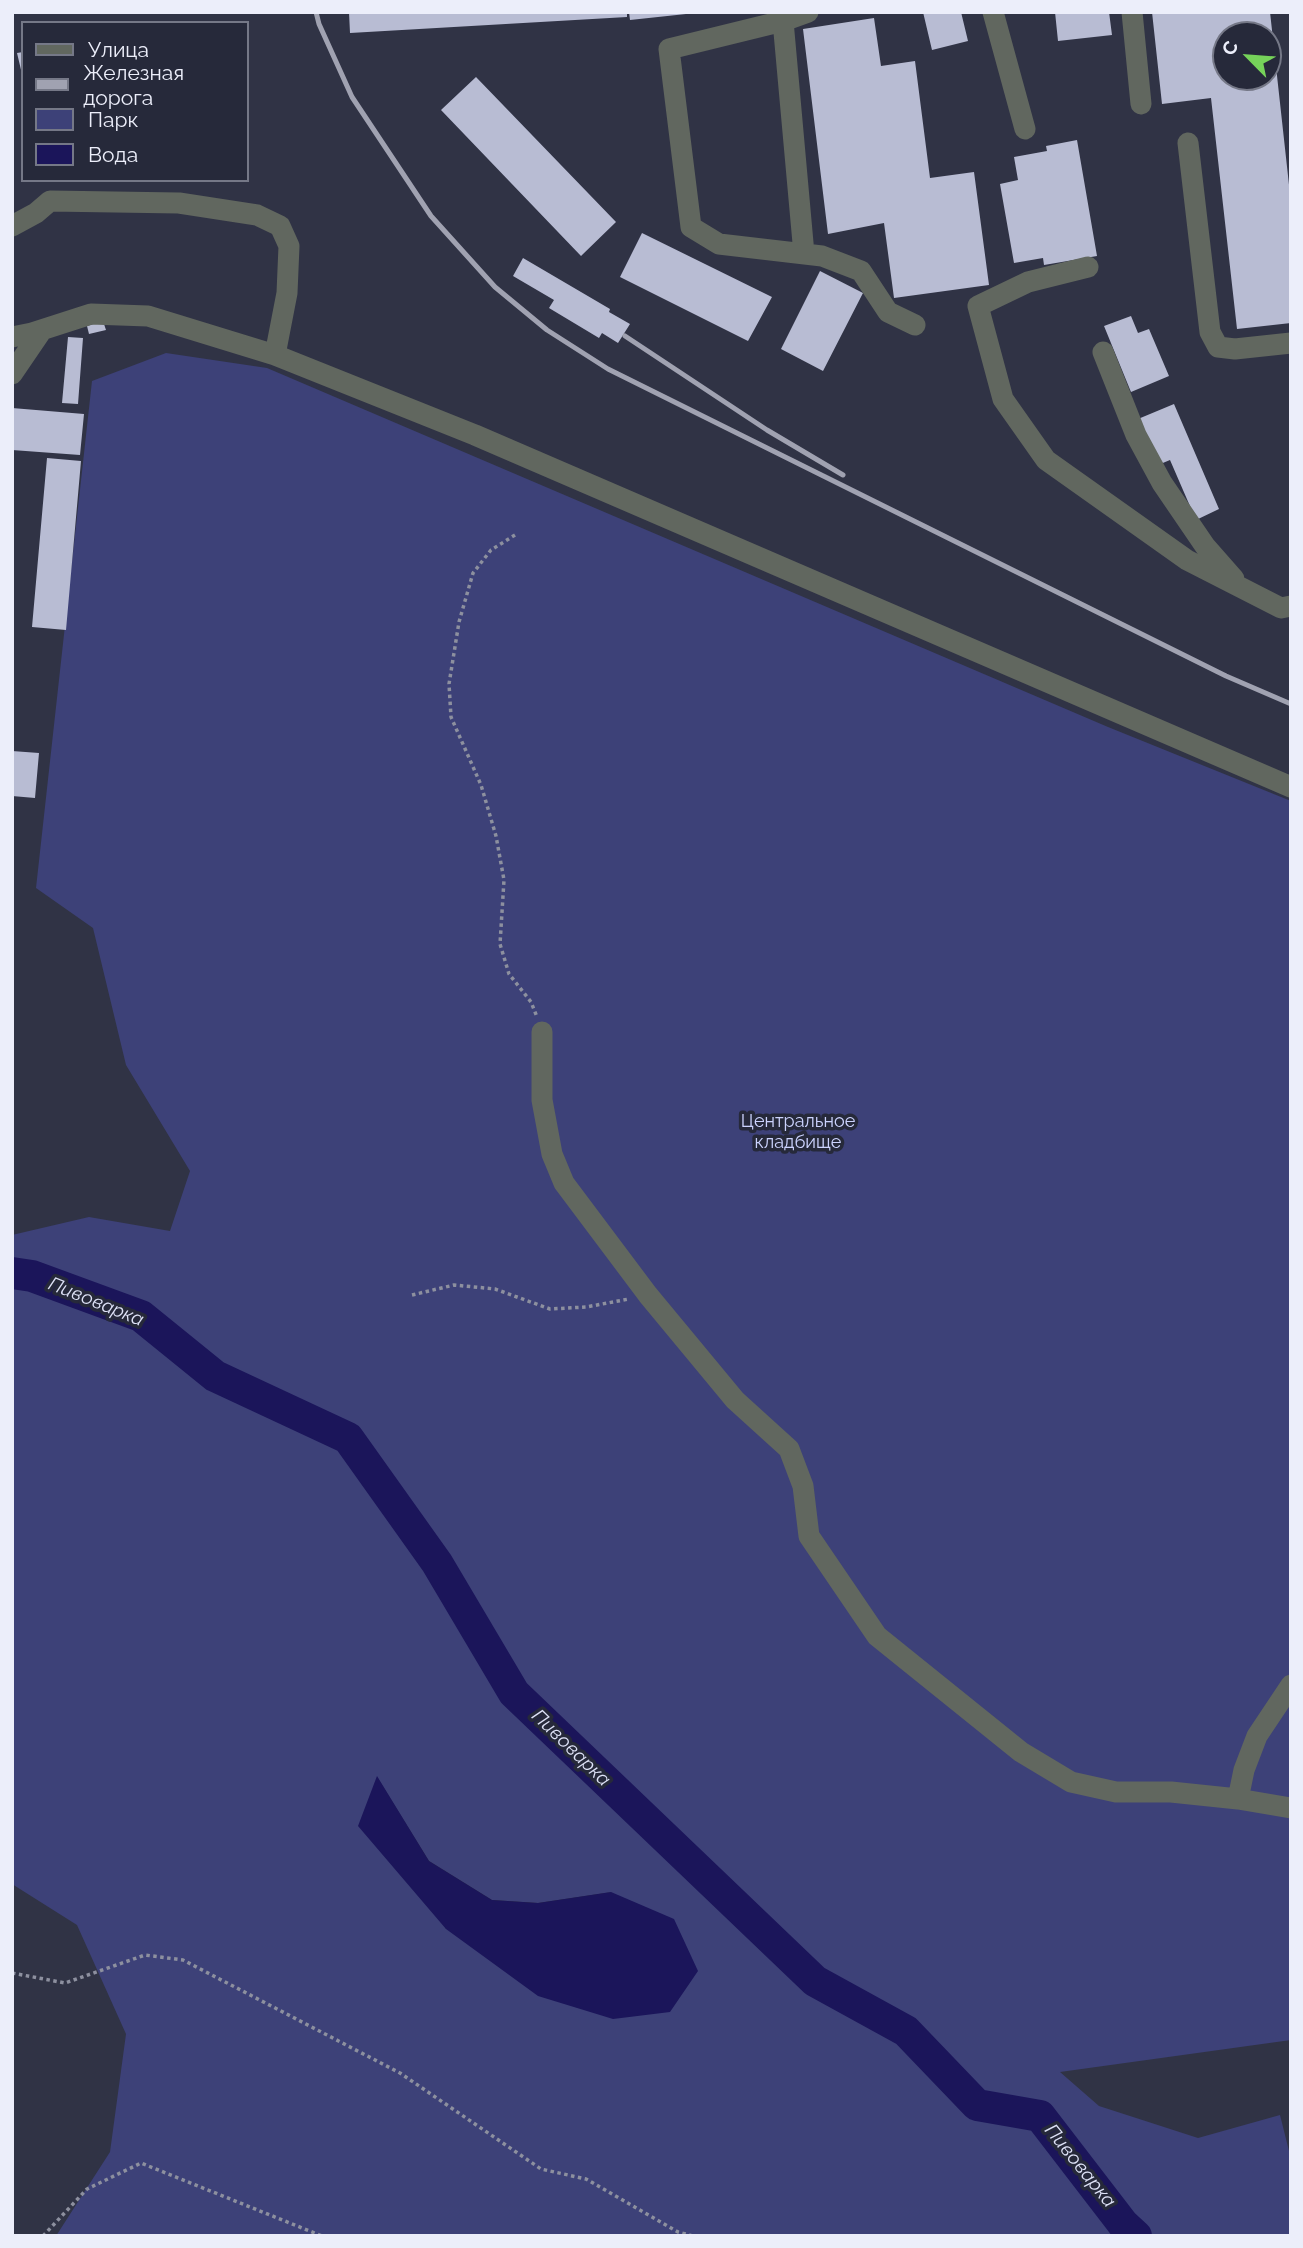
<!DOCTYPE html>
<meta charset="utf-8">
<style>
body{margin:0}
#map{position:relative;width:1303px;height:2248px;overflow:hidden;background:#303345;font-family:Raleway,sans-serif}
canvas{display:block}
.frame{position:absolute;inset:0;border:14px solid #eceefa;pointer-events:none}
.legend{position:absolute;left:21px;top:21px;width:228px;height:161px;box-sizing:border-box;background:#26293a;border:2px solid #757887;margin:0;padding:9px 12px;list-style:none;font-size:21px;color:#eceefa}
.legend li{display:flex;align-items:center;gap:14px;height:35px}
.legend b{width:35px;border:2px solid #757887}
.north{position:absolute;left:1212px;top:21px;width:70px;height:70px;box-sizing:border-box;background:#26293a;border:2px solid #757887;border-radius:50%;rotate:295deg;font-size:19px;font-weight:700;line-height:28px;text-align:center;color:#eceefa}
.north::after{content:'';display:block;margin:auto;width:24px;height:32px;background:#76d25a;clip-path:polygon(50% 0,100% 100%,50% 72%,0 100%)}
</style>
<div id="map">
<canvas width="1303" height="2248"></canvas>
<div class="frame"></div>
<ul class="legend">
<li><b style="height:9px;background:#61675f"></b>Улица</li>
<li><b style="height:9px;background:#a0a2b1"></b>Железная дорога</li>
<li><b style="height:19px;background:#3d4178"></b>Парк</li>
<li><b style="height:19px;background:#1b155a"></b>Вода</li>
</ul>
<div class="north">С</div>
</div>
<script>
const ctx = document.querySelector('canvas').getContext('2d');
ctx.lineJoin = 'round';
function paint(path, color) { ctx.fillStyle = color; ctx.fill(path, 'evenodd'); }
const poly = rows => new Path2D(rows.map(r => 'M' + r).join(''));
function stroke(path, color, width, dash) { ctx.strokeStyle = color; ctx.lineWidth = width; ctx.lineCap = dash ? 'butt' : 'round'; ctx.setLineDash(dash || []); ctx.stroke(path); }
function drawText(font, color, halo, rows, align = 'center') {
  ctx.font = font + ' Raleway,sans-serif'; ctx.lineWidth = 7; ctx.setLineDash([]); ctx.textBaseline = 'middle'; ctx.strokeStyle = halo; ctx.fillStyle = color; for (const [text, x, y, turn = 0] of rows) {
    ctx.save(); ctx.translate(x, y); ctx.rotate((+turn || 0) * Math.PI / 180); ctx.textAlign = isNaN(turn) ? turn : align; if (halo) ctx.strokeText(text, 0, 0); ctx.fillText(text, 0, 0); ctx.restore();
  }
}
paint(poly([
 [166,353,267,368,1108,727,1291,801,1291,2040,1060,2072,1099,2106,1198,2138,1280,2115,1291,2159,1291,2236,56,2236,110,2152,126,2034,77,1925,12,1884,12,1235,89,1217,170,1231,190,1171,126,1065,93,928,36,888,92,381],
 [377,1777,429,1861,492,1900,538,1903,612,1892,446,1929]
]), '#3d4178');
paint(poly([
 [377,1776,429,1861,492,1900,538,1903,611,1892,674,1919,698,1971,670,2012,613,2019,538,1996,446,1929,358,1826]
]), '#1b155a');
stroke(poly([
 [12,1273,32,1276,141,1316,215,1376,348,1438,437,1563,514,1693,815,1981,906,2031,977,2105,1040,2116,1123,2224,1136,2236]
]), '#1b155a', 32);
paint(poly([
 [349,12,627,12,627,17,350,33],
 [629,12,686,12,686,14,630,20],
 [923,12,961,12,968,41,932,50],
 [1055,12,1109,12,1112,35,1058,41],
 [1152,12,1270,12,1291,203,1291,323,1237,329,1211,98,1162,104],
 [1226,35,1268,35,1268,77,1226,77],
 [874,18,881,66,915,61,930,178,974,172,989,285,894,298,884,223,828,234,803,29],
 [23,52,23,73,22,74,17,53],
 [476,77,616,222,581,256,441,110],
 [1077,140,1097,256,1044,265,1043,258,1014,263,1000,184,1018,180,1014,157,1047,151,1046,146],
 [642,233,772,297,748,341,620,277],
 [523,258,610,309,609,312,630,324,618,343,602,333,599,338,549,308,554,300,513,276],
 [820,271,863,293,823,371,781,349],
 [1131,316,1138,333,1149,329,1169,376,1131,392,1104,326],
 [103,321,106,330,89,334,87,326],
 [68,337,83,338,78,404,62,403],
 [1174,404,1219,509,1196,520,1170,460,1158,465,1138,419],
 [12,408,84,414,80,455,12,450],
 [47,458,81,461,66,630,32,627],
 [12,751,39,753,35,798,12,796]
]), '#b8bcd3');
stroke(poly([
 [515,535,491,550,473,573,459,622,449,684,451,717,481,785,496,836,504,880,500,944,509,974,531,1002,537,1017],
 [412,1295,454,1285,495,1289,550,1309,586,1307,629,1299],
 [12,1973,65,1983,145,1955,183,1960,400,2073,541,2169,586,2179,678,2232,693,2236],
 [43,2236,87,2189,141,2163,322,2236]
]), '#8d909f', 3.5, [3.5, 3.5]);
stroke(poly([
 [808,12,783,21,669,49,691,227,719,244,822,256,861,271,888,312,915,325],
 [993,12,1025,129],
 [1132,12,1141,104],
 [783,21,804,254],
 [1188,143,1210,332,1218,347,1235,349,1291,343],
 [12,226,36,213,50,201,179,203,257,215,280,226,289,246,287,293,275,355],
 [1088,267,1028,282,978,306,1003,399,1046,460,1187,560,1281,608,1291,606],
 [12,337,32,333,91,314,148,316,275,355,475,435,1291,787],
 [1103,352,1136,435,1162,483,1205,546,1234,579],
 [12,374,42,330],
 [542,1032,542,1100,552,1154,564,1183,648,1295,735,1400,789,1449,803,1486,809,1536,877,1636,1021,1752,1071,1782,1116,1792,1171,1792,1238,1799,1291,1808],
 [1238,1799,1244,1770,1257,1736,1291,1685]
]), '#61675f', 21);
stroke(poly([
 [316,12,319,24,352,97,431,216,495,287,547,330,608,369,1226,676,1291,704],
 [625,336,767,430,843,475]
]), '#a0a2b1', 5);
drawText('18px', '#ccd3fe', '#26293a', [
 ["Центральное",798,1122],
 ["кладбище",798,1143]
]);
drawText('italic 19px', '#dfe3f8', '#26293a', [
 ["Пивоварка",96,1302,22],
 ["Пивоварка",571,1748,44],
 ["Пивоварка",1080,2166,51]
]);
</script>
